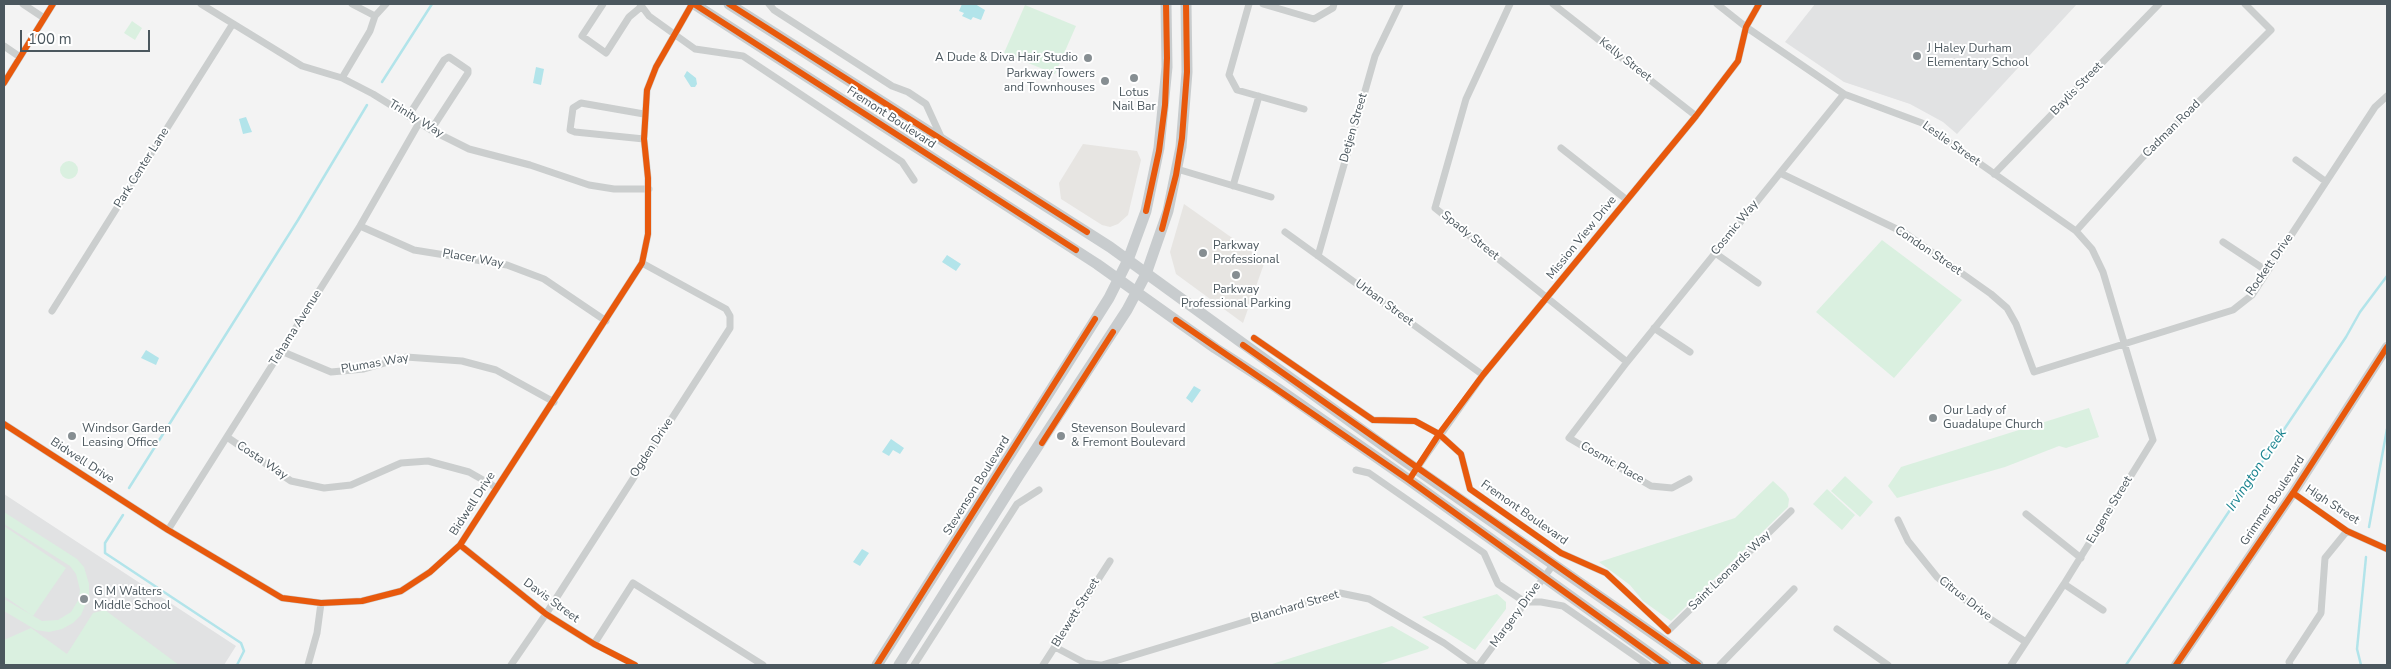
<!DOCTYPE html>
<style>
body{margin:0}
#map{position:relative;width:2391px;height:669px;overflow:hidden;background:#f3f3f3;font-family:"Nunito Sans",sans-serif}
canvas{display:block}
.frame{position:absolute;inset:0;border:5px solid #4b575e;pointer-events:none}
.scale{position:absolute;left:20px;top:30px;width:130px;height:22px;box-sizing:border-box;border:2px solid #4b575e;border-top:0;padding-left:6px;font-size:15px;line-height:18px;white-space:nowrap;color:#4b575e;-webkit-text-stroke:4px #fff;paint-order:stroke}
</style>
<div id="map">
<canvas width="2391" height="669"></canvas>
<div class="frame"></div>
<div class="scale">100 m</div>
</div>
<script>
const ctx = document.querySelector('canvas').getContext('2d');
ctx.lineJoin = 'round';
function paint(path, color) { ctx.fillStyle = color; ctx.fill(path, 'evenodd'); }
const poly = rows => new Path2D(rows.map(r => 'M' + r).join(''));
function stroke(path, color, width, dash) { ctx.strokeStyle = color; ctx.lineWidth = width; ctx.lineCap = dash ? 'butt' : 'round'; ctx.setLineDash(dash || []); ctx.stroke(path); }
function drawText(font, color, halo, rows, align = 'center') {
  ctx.font = font + ' "Nunito Sans",sans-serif'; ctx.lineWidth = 4; ctx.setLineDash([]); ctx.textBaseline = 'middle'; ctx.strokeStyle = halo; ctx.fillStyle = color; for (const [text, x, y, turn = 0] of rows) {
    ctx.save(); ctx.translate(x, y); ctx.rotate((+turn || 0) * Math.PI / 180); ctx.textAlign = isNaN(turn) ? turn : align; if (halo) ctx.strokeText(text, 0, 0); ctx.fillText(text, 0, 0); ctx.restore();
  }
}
paint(poly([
 [1083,144,1137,151,1141,160,1128,215,1118,224,1110,227,1102,225,1061,199,1059,183],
 [1184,204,1265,261,1243,323,1176,274,1170,252]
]), '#e7e5e2');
paint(poly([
 [1815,4,2077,4,1957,134,1943,122,1910,104,1844,82,1785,42],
 [4,494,236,646,224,665,4,665]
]), '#e1e2e3');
paint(poly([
 [1025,5,1076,26,1055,74,1004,53],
 [132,21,142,28,135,40,124,33],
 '60 170a9 9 0 1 1 18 0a9 9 0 1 1-18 0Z',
 [1882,240,1962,300,1894,378,1816,312],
 [2089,408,2099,437,2066,448,2059,446,2005,467,1897,498,1888,486,1901,467],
 [1845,476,1873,502,1860,517,1831,491],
 [1773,481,1786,493,1789,499,1788,507,1671,621,1643,601,1630,585,1599,562,1735,518],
 [1827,489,1855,515,1842,530,1813,504],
 [4,512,77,559,84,567,89,584,89,596,81,615,73,623,62,629,49,632,36,630,4,611,4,599,42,621,58,620,71,612,79,599,80,590,76,574,70,566,4,524],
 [4,526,66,568,33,616,4,596],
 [1497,594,1506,602,1506,609,1475,650,1422,617],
 [105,610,179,665,4,665,4,640,31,628,67,654,93,613],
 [1392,626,1429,647,1428,649,1377,665,1269,665]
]), '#daf0e0');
paint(poly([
 [962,4,975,4,985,10,981,20,973,17,971,20,962,16,964,13,959,11],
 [536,67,544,69,541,85,533,83],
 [687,71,696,78,697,84,695,87,691,87,684,76],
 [246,117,252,132,243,134,239,119],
 [947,255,961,264,956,271,942,262],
 [146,350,159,358,156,365,141,358],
 [1194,386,1201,390,1192,403,1186,398],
 [891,439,904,448,900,454,893,450,889,456,882,452],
 [862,549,869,553,860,566,853,562]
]), '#b2e4ea');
stroke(poly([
 [382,82,432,4],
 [129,488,298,220,367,105],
 [123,515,105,543,105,553,241,643,244,651,237,665],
 [2369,527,2387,429],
 [2126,665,2346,337,2360,312,2387,276],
 [2361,665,2357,649,2366,557]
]), '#b2e4ea', 2.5);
stroke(poly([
 [23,4,44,18],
 [201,4,302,66,342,78,373,94,431,130,469,149,530,165,589,185,614,189,649,189],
 [352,4,375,16],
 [603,4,582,36,606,53,629,17,641,7],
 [640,4,649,16,695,49,743,56,902,162,914,180],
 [769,4,774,10,892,86,908,92,926,104,942,139],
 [1249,4,1229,75,1237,90,1304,109],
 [1263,4,1314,19,1333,8,1334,4],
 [1510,4,1466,99,1435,208,1627,362],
 [1553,4,1696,116],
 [1717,4,1746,27,1844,94,1922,123,2076,231,2092,249,2103,272,2153,440,2064,584,2011,665],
 [4,46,20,57],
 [342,78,370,31,375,16,386,4],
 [4,83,53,4],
 [644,114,581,103,573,108,570,130,575,132,644,139],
 [409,115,444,60,449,57,468,70,468,73,431,130],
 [1561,148,1627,200],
 [2296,160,2325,181],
 [1177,169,1271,197],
 [1780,173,1905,233,1991,294,2007,308,2016,324,2034,372,2233,310,2252,295,2375,107,2387,96],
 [1994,174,2159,4],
 [1233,186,1259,96],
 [360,226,414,250,507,265,544,279,606,321],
 [2076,231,2143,157,2271,30,2245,4],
 [1285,232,1483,375],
 [2223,242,2267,271],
 [1715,253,1758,283],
 [1318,256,1375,56,1400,4],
 [52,311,232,25],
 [1654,328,1690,352],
 [1254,338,1373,420,1415,421,1439,434,1461,454,1470,489,1561,553,1606,573,1668,631,1791,511],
 [281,351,331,372,364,369,406,357,462,361,496,370,554,402],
 [4,424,168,530,282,598,321,603,362,601,401,591,430,572,460,545,642,263,648,234,648,178,644,139,647,90,656,67,692,4],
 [227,437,291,481,324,488,351,485,401,463,428,461,469,472,497,488],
 [1417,468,1483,375,1696,116,1738,61,1746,27,1759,4],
 [1356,470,1369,473,1484,553,1498,584,1525,602,1541,602,1563,606,1648,665],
 [1689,479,1672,488,1651,486,1569,438,1627,362,1844,94],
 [2293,493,2347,531,2387,549],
 [2026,514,2081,558],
 [1898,520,1908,541,1937,577,1984,615,2026,642],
 [168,530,360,226,419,123],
 [460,545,546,614,594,644,635,665],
 [2064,584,2103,610],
 [1837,629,1888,665],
 [594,644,633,583,763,665],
 [1055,647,1085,663,1100,665],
 [308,665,317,633,321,603],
 [511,665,546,614,730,328,730,316,726,309,642,263],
 [914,665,1017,504,1039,490],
 [1043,665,1110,561],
 [1102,665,1340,593,1369,599,1444,643,1475,665],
 [1479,665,1553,565],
 [1720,665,1794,589],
 [2290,665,2289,662,2321,613,2325,558,2347,531]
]), '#cbcece', 7);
stroke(poly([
 [2176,665,2293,493,2387,347]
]), '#cbced0', 10);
stroke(poly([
 [694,4,1097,264,1215,348,1277,388,1409,480,1666,665],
 [729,4,1110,247,1402,459,1698,665],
 [877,665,1109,298,1128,260,1146,211,1159,148,1167,67,1166,4],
 [899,665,1019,475,1127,310,1146,274,1168,211,1181,147,1187,72,1186,4]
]), '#c8ccce', 11);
stroke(poly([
 [694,4,1076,250],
 [729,4,1087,232],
 [4,83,53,4],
 [1146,211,1159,151,1165,105,1167,58,1166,4],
 [1162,229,1176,175,1182,138,1187,72,1186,4],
 [1176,320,1409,480,1666,665],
 [1254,338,1373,420,1415,421,1439,434,1461,454,1470,489,1561,553,1606,573,1668,631],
 [1243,345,1698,665],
 [4,424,168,530,282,598,321,603,362,601,401,591,430,572,460,545,642,263,648,234,648,178,644,139,647,90,656,67,692,4],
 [1042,443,1113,332],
 [1409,480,1439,434,1483,375,1696,116,1738,61,1746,27,1759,4],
 [2293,493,2347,531,2387,549],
 [460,545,546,614,594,644,635,665],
 [877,665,1095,319],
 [2176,665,2293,493,2387,347]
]), '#e8590c', 6);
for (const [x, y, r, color] of [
 [1917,56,5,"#868e92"],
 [1088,58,5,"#868e92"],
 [1134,78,5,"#868e92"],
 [1105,81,5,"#868e92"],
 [1203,253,5,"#868e92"],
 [1236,275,5,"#868e92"],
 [1933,418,5,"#868e92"],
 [72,436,5,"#868e92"],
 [1061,436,5,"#868e92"],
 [84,599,5,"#868e92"]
]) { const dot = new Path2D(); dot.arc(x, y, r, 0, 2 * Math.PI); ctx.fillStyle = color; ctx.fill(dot); stroke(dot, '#fff', 2); }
drawText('12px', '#4b575e', '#fff', [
 ["J Haley Durham",1927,49],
 ["Elementary School",1927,63],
 ["A Dude & Diva Hair Studio",1078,58,"right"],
 ["Parkway Towers",1095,74,"right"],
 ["and Townhouses",1095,88,"right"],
 ["Lotus",1134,93,"center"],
 ["Nail Bar",1134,107,"center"],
 ["Parkway",1213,246],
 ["Professional",1213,260],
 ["Parkway",1236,290,"center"],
 ["Professional Parking",1236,304,"center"],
 ["Our Lady of",1943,411],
 ["Guadalupe Church",1943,425],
 ["Windsor Garden",82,429],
 ["Leasing Office",82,443],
 ["Stevenson Boulevard",1071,429],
 ["& Fremont Boulevard",1071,443],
 ["G M Walters",94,592],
 ["Middle School",94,606]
], 'left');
drawText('12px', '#4b575e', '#fff', [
 ["Kelly Street",1625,60,38],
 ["Baylis Street",2077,89,-46],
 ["Fremont Boulevard",891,118,33],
 ["Trinity Way",416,119,31],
 ["Detjen Street",1354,128,-74],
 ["Cadman Road",2172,129,-45],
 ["Leslie Street",1951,144,35],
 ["Park Center Lane",142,168,-58],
 ["Cosmic Way",1735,228,-51],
 ["Spady Street",1470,236,39],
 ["Mission View Drive",1582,238,-51],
 ["Condon Street",1928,251,34],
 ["Placer Way",473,259,10],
 ["Rockett Drive",2270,265,-55],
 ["Urban Street",1384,303,36],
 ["Tehama Avenue",296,328,-58],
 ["Plumas Way",375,364,-10],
 ["Ogden Drive",652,448,-57],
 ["Bidwell Drive",82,461,33],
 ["Costa Way",262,461,34],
 ["Cosmic Place",1612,463,30],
 ["Stevenson Boulevard",977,486,-58],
 ["Grimmer Boulevard",2273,501,-56],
 ["Bidwell Drive",473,504,-57],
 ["High Street",2332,505,33],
 ["Eugene Street",2110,510,-59],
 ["Fremont Boulevard",1524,513,35],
 ["Saint Leonards Way",1730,571,-44],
 ["Citrus Drive",1965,599,38],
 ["Davis Street",551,601,36],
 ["Blanchard Street",1295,607,-16],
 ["Blewett Street",1076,613,-58],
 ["Margery Drive",1516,615,-54]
]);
drawText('italic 14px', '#17828e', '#fff', [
 ["Irvington Creek",2257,470,-56]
]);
</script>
